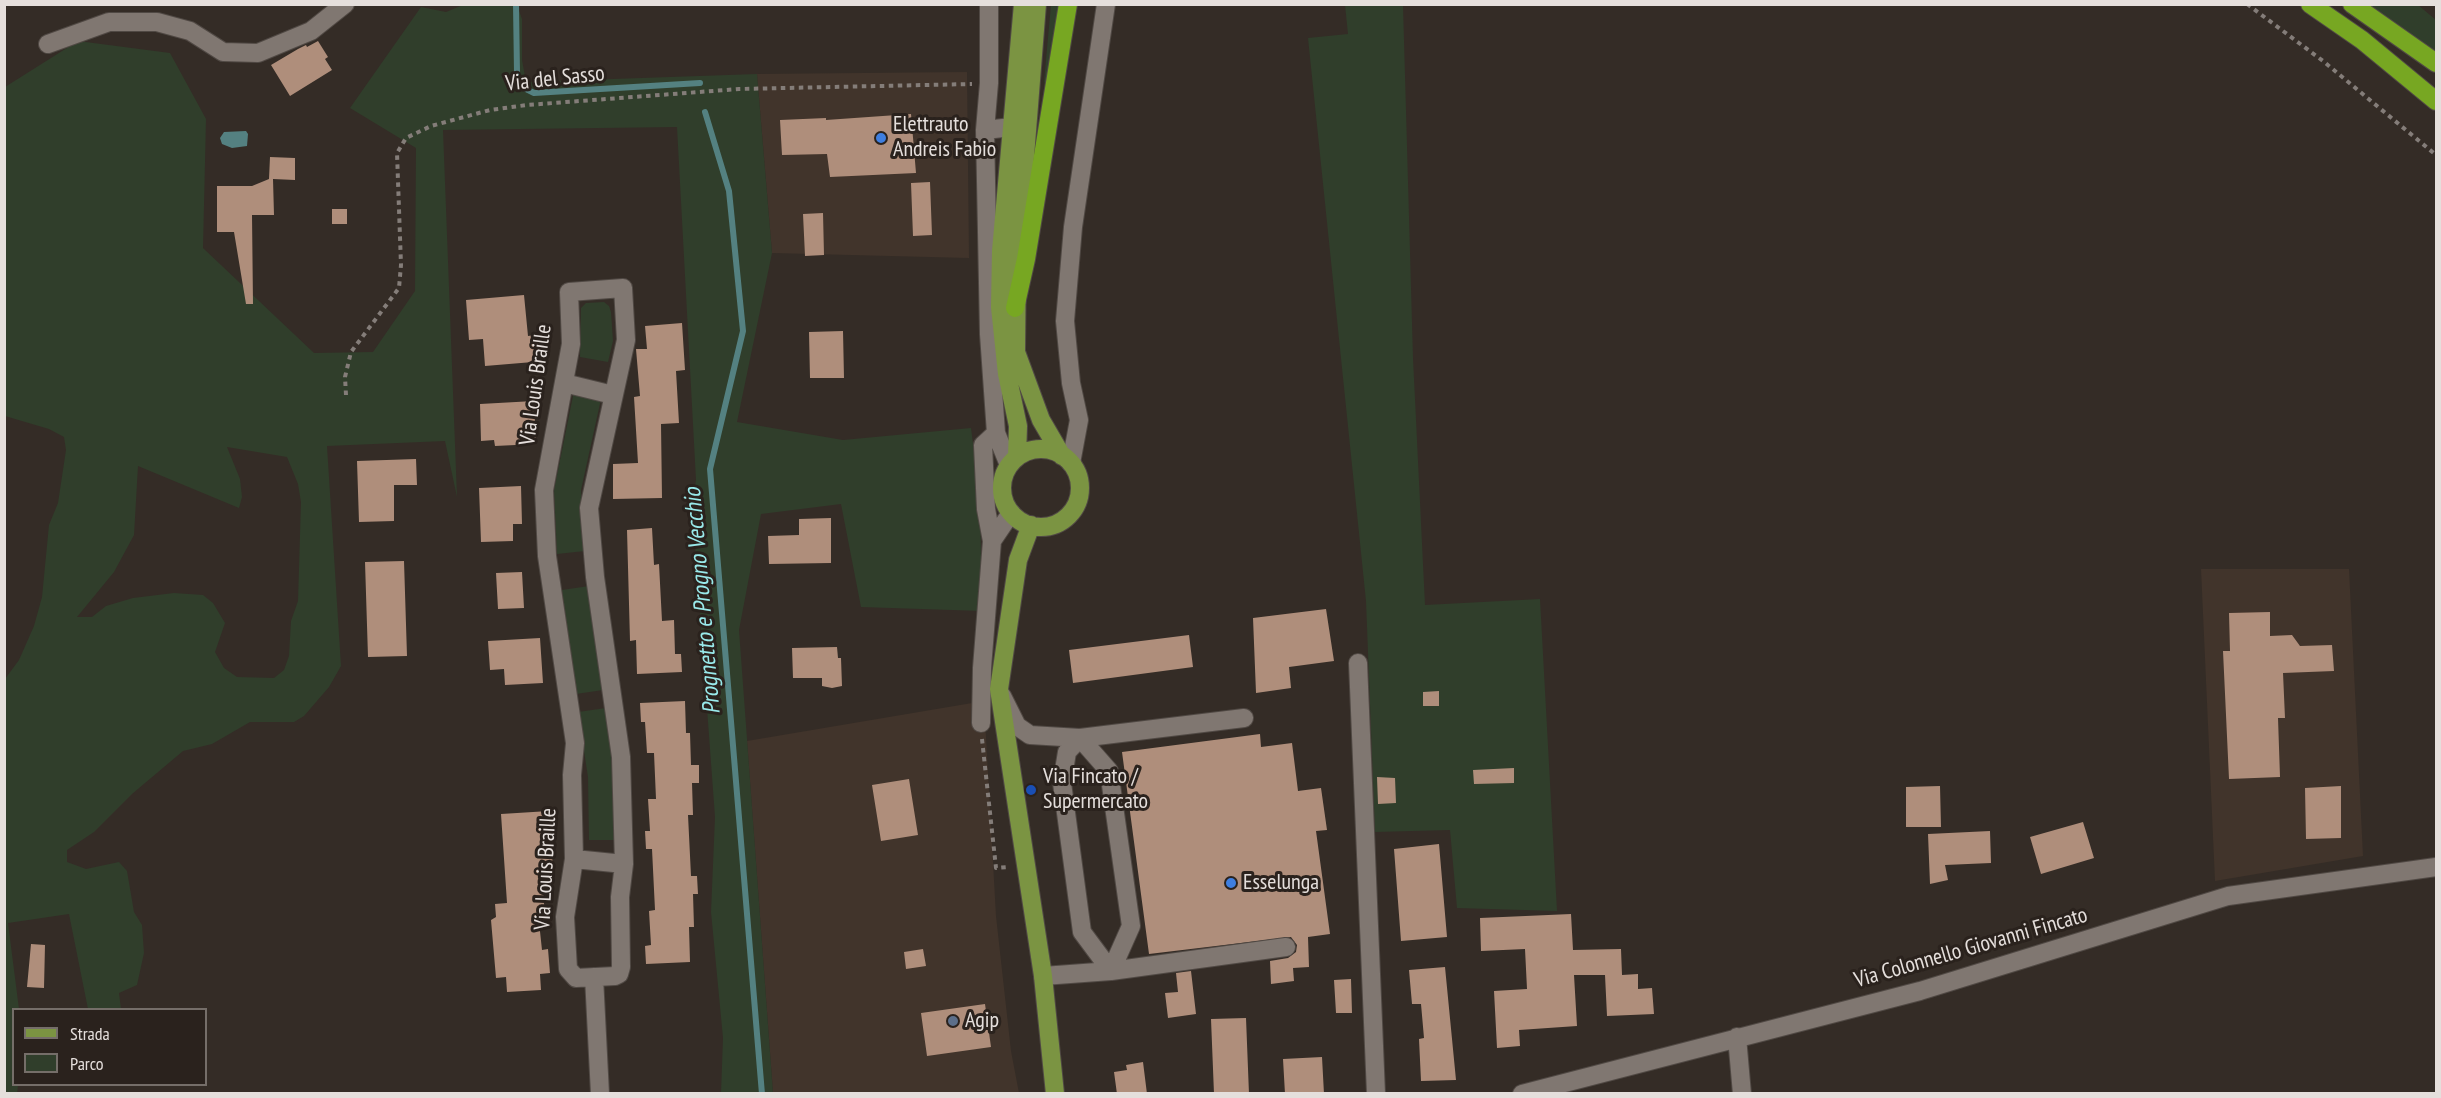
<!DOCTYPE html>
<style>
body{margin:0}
#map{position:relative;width:2441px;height:1098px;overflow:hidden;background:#342c26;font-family:"PT Sans Narrow",sans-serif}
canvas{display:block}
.frame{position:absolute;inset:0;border:6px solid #e5dfdc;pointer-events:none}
.legend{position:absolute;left:12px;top:1008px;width:195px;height:78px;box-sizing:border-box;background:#2a221d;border:2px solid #756e69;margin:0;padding:8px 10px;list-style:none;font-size:18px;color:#e5dfdc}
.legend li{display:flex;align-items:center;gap:12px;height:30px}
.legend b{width:30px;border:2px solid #756e69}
</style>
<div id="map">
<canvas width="2441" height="1098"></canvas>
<div class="frame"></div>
<ul class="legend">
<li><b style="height:8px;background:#7b9442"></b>Strada</li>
<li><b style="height:16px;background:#303e2b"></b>Parco</li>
</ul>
</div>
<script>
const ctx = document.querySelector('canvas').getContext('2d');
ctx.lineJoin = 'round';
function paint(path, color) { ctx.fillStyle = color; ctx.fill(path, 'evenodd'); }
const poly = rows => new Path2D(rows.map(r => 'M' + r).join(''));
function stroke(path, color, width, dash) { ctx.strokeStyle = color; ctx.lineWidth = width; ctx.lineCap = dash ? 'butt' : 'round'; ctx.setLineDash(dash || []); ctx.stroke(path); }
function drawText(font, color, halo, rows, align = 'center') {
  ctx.font = font + ' "PT Sans Narrow",sans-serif'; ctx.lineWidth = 6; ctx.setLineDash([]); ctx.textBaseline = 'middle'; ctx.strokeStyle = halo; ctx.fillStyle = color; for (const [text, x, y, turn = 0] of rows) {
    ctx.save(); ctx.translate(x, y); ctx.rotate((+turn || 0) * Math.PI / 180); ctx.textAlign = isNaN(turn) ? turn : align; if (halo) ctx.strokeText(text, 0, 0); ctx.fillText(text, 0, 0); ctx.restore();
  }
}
paint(poly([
 [967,72,969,258,772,253,757,74],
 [2201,569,2349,569,2363,856,2215,881],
 [984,701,996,916,1011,1051,1019,1093,773,1093,747,741]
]), '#41342b');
paint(poly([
 [463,5,517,5,522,19,522,60,526,82,757,74,772,253,737,422,843,440,971,428,980,499,982,611,861,607,841,504,761,514,739,630,773,1093,721,1093,723,1038,711,912,715,817,692,504,696,480,677,127,443,130,457,497,445,441,327,446,341,666,329,687,304,716,294,722,250,722,212,744,183,751,132,794,94,832,67,850,67,862,86,869,119,862,127,871,134,912,142,925,144,953,137,985,119,993,121,1009,88,1009,69,914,8,923,19,1009,14,1010,14,1084,18,1085,17,1094,4,1093,5,679,19,660,34,626,42,597,49,525,58,503,66,450,64,437,49,429,5,416,5,87,78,41,170,53,206,119,203,248,314,353,373,352,415,291,416,148,350,108,421,7,446,12],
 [227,447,287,457,298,484,301,502,298,601,291,621,289,656,284,670,274,678,237,677,224,668,215,652,225,623,213,603,203,595,174,593,133,598,106,606,92,617,77,617,114,572,134,535,138,466,239,508,242,497,240,479],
 [1051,5,1062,5,1048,88,1044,82],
 [1345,5,1403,5,1413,358,1425,605,1540,599,1557,911,1457,908,1450,830,1375,832,1366,601,1308,38,1348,34],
 [2365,5,2418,5,2436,20,2436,56],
 [604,302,609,306,611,312,613,341,608,362,580,357,581,308,586,303],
 [574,391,601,399,581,490,585,551,557,554,554,490],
 [589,586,603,690,576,694,562,590],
 [606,708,616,771,614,840,589,840,588,777,578,712]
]), '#303e2b');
paint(poly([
 [246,131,248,134,247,146,232,148,222,144,220,138,224,132]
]), '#548181');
stroke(poly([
 [516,4,517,73,522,87,534,93,700,83],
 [705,112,729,191,743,331,710,469,762,1094]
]), '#548181', 6);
paint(poly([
 [318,41,328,57,325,59,332,70,290,96,271,65,298,49,306,45,307,47],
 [911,114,916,173,830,177,827,154,782,155,780,120,826,118,826,120],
 [270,157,295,158,295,180,273,179,274,215,252,215,253,304,246,304,234,232,217,232,217,186,252,186,269,179],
 [930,182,932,235,913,236,911,183],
 [332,209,347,209,347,224,332,224],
 [823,213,824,255,805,256,803,214],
 [524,295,528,336,543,334,545,361,485,366,483,339,469,340,466,300],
 [682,323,685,370,676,371,679,423,661,424,662,498,613,499,613,464,638,463,634,397,640,396,636,349,647,349,645,326],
 [843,331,844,378,810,378,809,332],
 [534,401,536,444,495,446,494,440,481,441,480,404],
 [416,459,417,485,394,485,394,521,359,522,357,461],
 [521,486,522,524,513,524,513,541,481,542,479,488],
 [831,518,831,563,769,564,768,536,799,535,799,519],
 [652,528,654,565,659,564,662,621,674,620,675,654,681,654,682,672,637,674,636,640,630,641,627,530],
 [404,561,407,656,368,657,365,562],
 [522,572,524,608,498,609,496,573],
 [1326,609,1334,661,1289,667,1291,688,1256,693,1253,618],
 [2270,612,2270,636,2292,635,2300,646,2332,645,2334,671,2283,673,2285,718,2278,718,2280,777,2229,779,2223,651,2230,651,2229,613],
 [1189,635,1193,667,1073,683,1069,650],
 [540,638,543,683,505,685,504,669,490,670,488,641],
 [837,647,838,658,841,658,842,686,832,688,822,686,822,678,793,678,792,648],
 [1439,691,1439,706,1423,706,1423,692],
 [685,701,686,733,690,733,691,765,699,765,699,783,692,783,693,815,688,815,691,876,697,876,698,894,693,894,694,927,689,927,690,962,646,964,645,946,651,945,649,911,655,910,652,849,646,849,645,831,650,831,648,799,656,799,654,753,647,753,645,722,641,722,640,703],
 [1260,734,1261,747,1292,743,1298,791,1321,788,1327,830,1316,831,1330,934,1308,937,1309,967,1293,968,1294,981,1271,984,1270,961,1288,958,1296,952,1297,945,1291,937,1149,954,1122,752],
 [1514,768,1514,783,1474,784,1473,770],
 [1377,777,1395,778,1396,803,1378,804],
 [909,779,918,835,881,841,872,785],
 [1940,786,1941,827,1906,827,1906,787],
 [2341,786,2341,838,2306,839,2305,788],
 [549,811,553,869,542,869,545,920,539,922,542,950,548,949,550,973,540,974,541,990,507,992,506,977,496,978,491,920,496,917,495,904,507,903,501,814],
 [2083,822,2094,858,2041,874,2030,837],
 [1990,831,1991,863,1945,865,1948,880,1930,884,1928,834],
 [1439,844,1447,937,1401,941,1394,849],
 [1571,914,1573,950,1621,949,1622,975,1638,974,1638,989,1652,988,1654,1014,1607,1016,1605,975,1574,975,1577,1026,1519,1030,1520,1046,1497,1048,1494,991,1527,989,1525,949,1481,951,1480,918],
 [31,944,45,945,44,988,27,987],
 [923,949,926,966,906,969,904,952],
 [1445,967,1456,1080,1421,1081,1419,1039,1424,1038,1421,1004,1412,1004,1409,970],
 [1191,971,1196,1014,1168,1018,1165,993,1178,992,1176,973],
 [1351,979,1352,1013,1336,1013,1334,980],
 [985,1004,991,1047,927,1056,921,1013],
 [1246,1018,1249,1094,1214,1094,1211,1019],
 [1322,1057,1324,1094,1285,1094,1283,1059],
 [1143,1062,1147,1094,1117,1094,1114,1072,1127,1070,1126,1065]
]), '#af8e7b');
const minor = poly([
 [989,4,989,83,985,130,1012,127],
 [48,44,109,22,157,22,190,31,223,52,258,53,311,31,345,4],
 [985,130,989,334,996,433,1009,465],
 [623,288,626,340,589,508,595,577,621,757,624,864,620,897,621,967,619,974,615,976,576,978,568,969,565,917,574,859,572,775,575,743,547,556,544,490,571,344,569,292,623,288],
 [564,383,613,395],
 [1071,463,1079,420,1071,383,1065,321,1073,227,1106,4],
 [992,541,1011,513],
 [1358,663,1376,1094],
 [1002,696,1017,726,1030,735,1080,738,1244,718],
 [981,723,982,668,992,541,986,509,983,445,996,433],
 [1080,738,1109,771,1131,926,1111,971,1082,932,1062,783,1067,752,1080,738],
 [574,859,624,864],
 [1043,976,1111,971,1286,947],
 [594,977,600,1094],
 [1737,1037,1742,1094],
 [1522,1094,1920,991,2228,896,2436,867]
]);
const major = poly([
 [1037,4,1017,258,1016,352,1041,420,1062,456],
 '1002 488a39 39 0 1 1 78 0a39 39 0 1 1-78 0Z',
 [1017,457,1018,426,1007,374,1000,307,1001,251,1023,4],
 [1031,525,1018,560,999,689,1043,976,1055,1094]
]);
const highway = poly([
 [2310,4,2362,40,2436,101],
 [2352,4,2436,63],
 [1015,308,1026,259,1068,4]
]);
stroke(minor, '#504944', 20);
stroke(major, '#504944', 20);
stroke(highway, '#504944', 20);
stroke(poly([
 [2247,4,2323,61,2436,155],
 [346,395,345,377,351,352,399,288,401,265,397,153,406,138,431,126,490,110,527,105,739,89,972,84],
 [982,739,996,868,1008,867]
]), '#847d79', 4, [4.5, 4.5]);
stroke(minor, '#807771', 18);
stroke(major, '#7b9442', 18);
stroke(highway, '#77a722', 18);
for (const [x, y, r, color] of [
 [881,138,6,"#3f7fe0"],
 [1031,790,6,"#1a4fb4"],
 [1231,883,6,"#3f7fe0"],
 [953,1021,6,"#5c6f8a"]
]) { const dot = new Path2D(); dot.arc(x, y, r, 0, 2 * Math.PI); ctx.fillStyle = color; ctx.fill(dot); stroke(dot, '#2a221d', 2); }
drawText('22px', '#e5dfdc', '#2a221d', [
 ["Via del Sasso",555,79,-6],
 ["Via Louis Braille",536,385,-82],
 ["Via Louis Braille",546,869,-87],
 ["Via Colonnello Giovanni Fincato",1971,948,-16]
]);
drawText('22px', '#e5dfdc', '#2a221d', [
 ["Elettrauto",893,125],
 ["Andreis Fabio",893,150],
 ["Via Fincato /",1043,777],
 ["Supermercato",1043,802],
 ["Esselunga",1243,883],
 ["Agip",965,1021]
], 'left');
drawText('italic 24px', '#99e9ea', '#2a221d', [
 ["Prognetto e Progno Vecchio",703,601,-95]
]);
</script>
